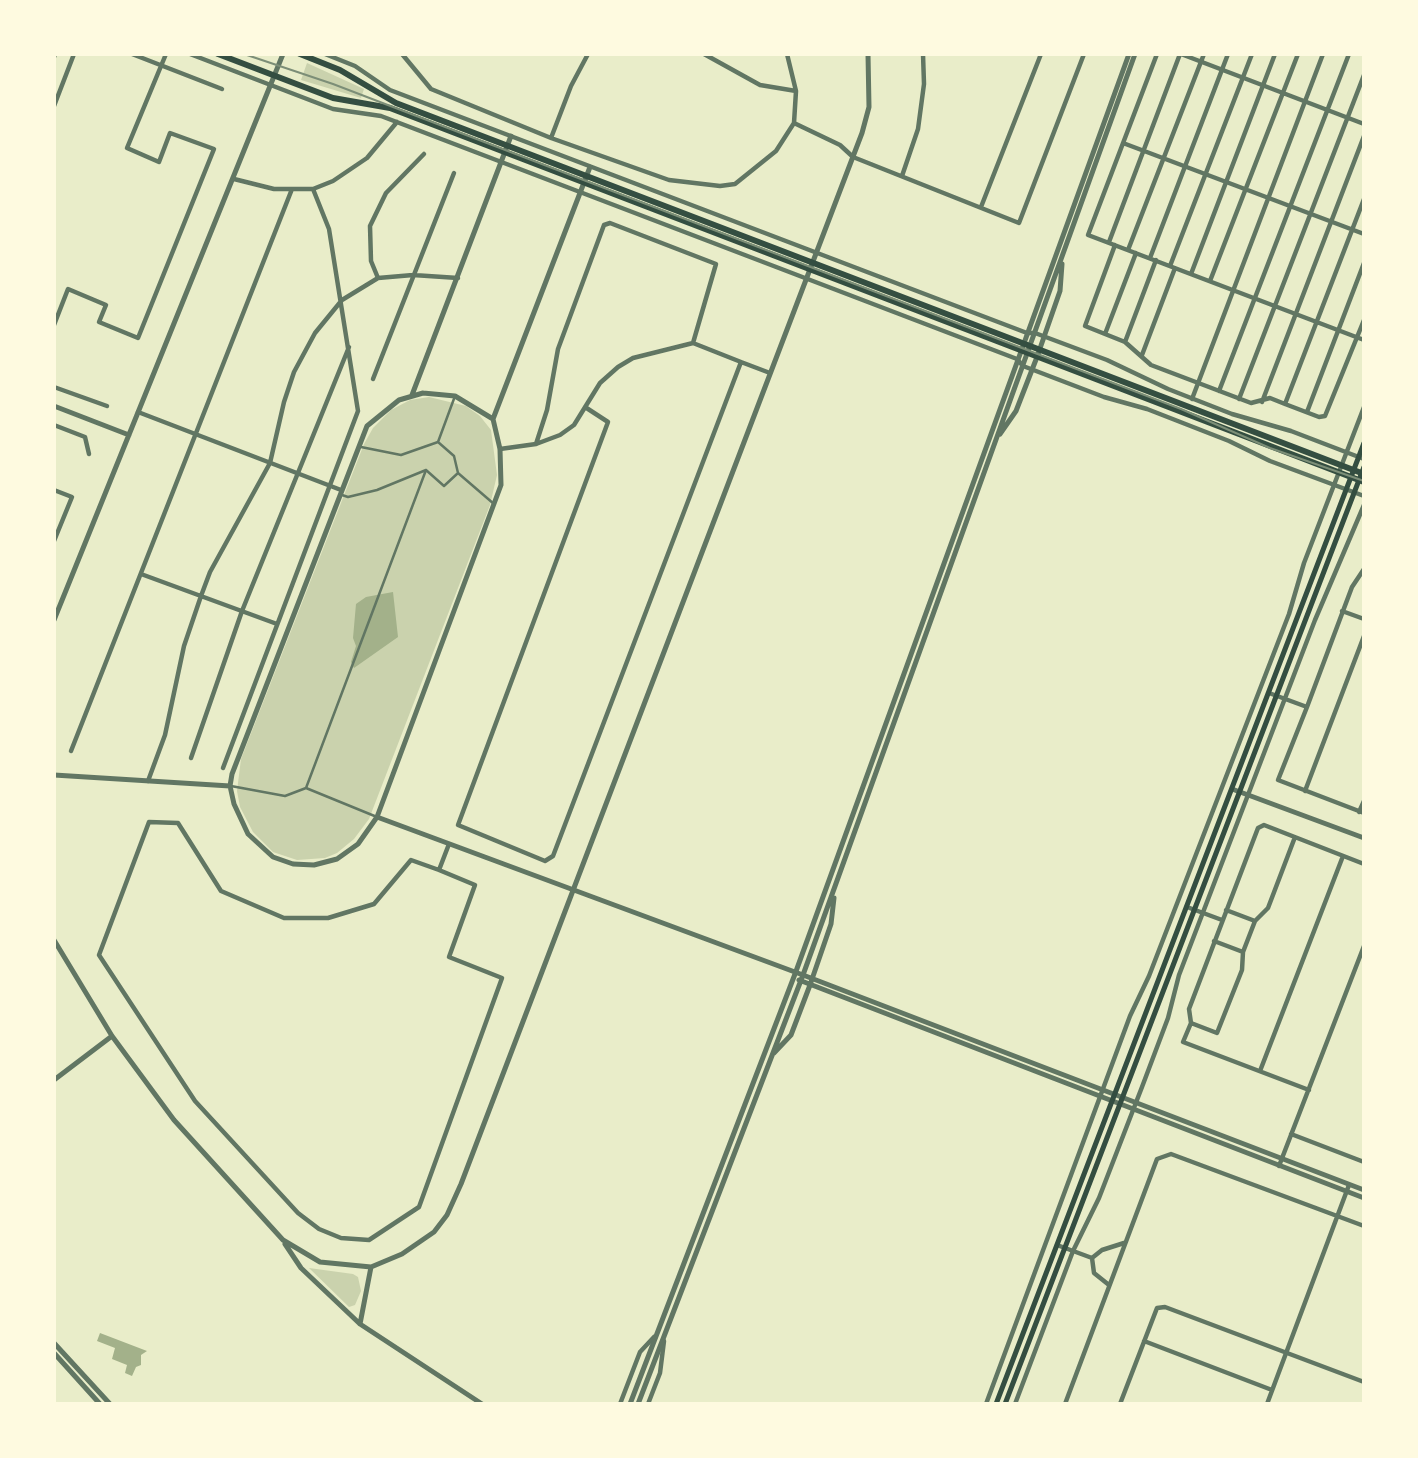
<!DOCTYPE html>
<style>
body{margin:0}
#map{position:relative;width:1418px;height:1458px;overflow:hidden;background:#e9edc9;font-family:Roboto,sans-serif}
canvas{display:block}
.frame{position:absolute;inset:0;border:56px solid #fefae0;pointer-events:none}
</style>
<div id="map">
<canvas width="1418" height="1458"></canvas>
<div class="frame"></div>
</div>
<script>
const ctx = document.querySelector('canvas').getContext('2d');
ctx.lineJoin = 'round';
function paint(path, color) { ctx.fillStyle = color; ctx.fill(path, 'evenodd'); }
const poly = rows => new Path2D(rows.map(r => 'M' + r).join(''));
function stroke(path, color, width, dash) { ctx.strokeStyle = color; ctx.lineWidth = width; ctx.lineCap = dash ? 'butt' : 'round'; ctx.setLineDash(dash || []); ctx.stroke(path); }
paint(poly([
 [307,63,364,89,361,98,301,80],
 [429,397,466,406,480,416,491,430,497,475,490,505,369,819,354,839,337,853,325,858,297,860,273,852,253,832,240,807,237,791,241,759,364,444,373,428,391,410,410,400],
 [309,1268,353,1274,358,1277,361,1291,355,1305,349,1307]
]), '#cad2ad');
paint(poly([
 [393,592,398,637,354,668,351,662,356,646,353,638,356,604,366,597],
 [100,1333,147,1351,141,1355,141,1365,136,1367,132,1376,125,1373,127,1365,112,1359,115,1348,97,1341]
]), '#a3b18a');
stroke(poly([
 [438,442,455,396],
 [361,447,401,455,438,442,454,456,458,473],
 [342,495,348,497,377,490,426,470,444,486,458,473,494,504],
 [231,786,285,796,306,788,377,817],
 [306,788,426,470]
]), '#617663', 2.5);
stroke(poly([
 [132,54,222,89],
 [190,54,333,109,381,116,1017,359,1023,366,1104,397,1147,409,1229,441,1270,461,1364,496],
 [325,54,355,66,390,90,1027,333,1035,333,1107,360,1168,389,1232,414,1291,431,1364,459],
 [402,54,431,89,551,138,669,180,720,186,735,184,776,151,794,123,796,91,787,54],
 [704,54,760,85,796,91],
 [1157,54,1088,235,1364,340],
 [1181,54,1364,124],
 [54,57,55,54],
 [54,106,74,54],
 [794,123,840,145,853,157,1019,223,1084,54],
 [551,138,571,86,588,54],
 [1123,143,1364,234],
 [902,176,918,129,924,84,923,54],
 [234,179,274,189,313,189,333,181,367,158,397,122],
 [1364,199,1285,404,1319,417,1325,416,1364,320],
 [981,207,1041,54],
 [1109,242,1180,54],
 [1115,245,1085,326,1125,342,1151,365,1251,403,1270,398,1285,404],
 [1128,250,1204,54],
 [1150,258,1228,54],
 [1170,266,1252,54],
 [1191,274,1275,54],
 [378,278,371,261,370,226,386,193,424,154],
 [1210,281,1298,54],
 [54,325,68,289,106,305,99,322,138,338,214,149,170,133,159,162,127,148,166,54],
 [1105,334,1136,253],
 [1125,342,1156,260],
 [1142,355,1175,268],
 [373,379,454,173],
 [54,387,107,406],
 [1219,391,1349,54],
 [1192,399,1323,54],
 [1239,399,1364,75],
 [1262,402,1364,136],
 [585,407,608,422,458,825,545,861,553,856,741,362,770,373],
 [138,412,341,490],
 [1307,412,1364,263],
 [54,425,85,437,89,454],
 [536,444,547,410,558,349,604,225,610,223,716,264,693,343,741,362],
 [500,449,536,444,560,435,574,425,600,383,618,367,633,358,693,343],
 [54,490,72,497,54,541],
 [141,574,277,624],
 [1342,611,1364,619],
 [1269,693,1307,707,1352,587,1364,569],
 [1307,707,1278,780,1364,813],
 [71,751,292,189],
 [191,758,242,611,349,347],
 [223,768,358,411,329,229,313,189],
 [148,781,165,735,184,646,201,596,210,572,270,463,284,402,294,372,315,333,342,300,378,278,413,275,458,278],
 [1305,791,1364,636],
 [1359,812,1364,801],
 [439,870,475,885,449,957,502,978,419,1207,369,1240,341,1238,319,1229,298,1213,195,1101,99,955,149,822,178,823,221,891,284,918,328,918,374,904,411,860,439,870,449,844],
 [1187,907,1222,920],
 [1226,910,1255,921],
 [1214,941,1243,952],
 [1191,1023,1217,1033,1242,970,1243,952,1255,921,1268,908,1295,837],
 [1260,1071,1343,856],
 [1309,1090,1183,1042,1191,1023,1189,1009,1258,828,1264,825,1364,864],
 [1291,1134,1364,1162],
 [1279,1166,1364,946],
 [1057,1245,1092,1258],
 [1092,1258,1102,1250,1124,1243],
 [1092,1258,1094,1273,1109,1285],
 [1144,1341,1272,1390],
 [620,1404,640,1352,654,1337],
 [648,1404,660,1373,664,1341],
 [986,1404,1130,1016,1149,976,1289,614,1304,563,1364,407],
 [1015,1404,1073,1251,1099,1198,1142,1087,1168,1018,1179,975,1315,620,1364,505],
 [1065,1404,1157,1159,1171,1154,1364,1226],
 [1120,1404,1157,1308,1165,1307,1364,1382],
 [1267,1404,1349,1185]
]), '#617663', 4.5);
stroke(poly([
 [423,393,455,396,493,419,500,449,501,485,377,817,358,844,337,859,314,865,293,864,273,857,248,834,234,804,230,786,232,774,367,426,399,400,423,393],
 [412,395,511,136],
 [54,406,129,435],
 [493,419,590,167],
 [1000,434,1016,411,1037,357,1060,291,1062,264],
 [54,620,283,54],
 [54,775,230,786],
 [1232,789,1364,838],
 [377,817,803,975,1364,1190],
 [54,940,112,1036,174,1120,283,1240,320,1262,371,1267,402,1254,434,1232,447,1215,461,1184,862,133,869,107,868,54],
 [799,980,1364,1198],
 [774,1053,791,1035,810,985,831,924,834,898],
 [54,1080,112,1036],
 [285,1244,301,1268,360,1324,482,1404],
 [360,1324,371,1267],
 [54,1343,110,1404],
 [54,1353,100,1404],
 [630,1404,795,974,1129,54],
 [638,1404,803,975,1135,54]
]), '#617663', 5);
stroke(poly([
 [996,1404,1364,443],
 [1005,1404,1364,467]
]), '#344e41', 5);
stroke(poly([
 [218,54,333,98,390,108,1364,482],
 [300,54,340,70,396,103,1364,474]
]), '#344e41', 6);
stroke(poly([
 [244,54,333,84,1181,409,1270,448,1364,481]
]), '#7c8e77', 2);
</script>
